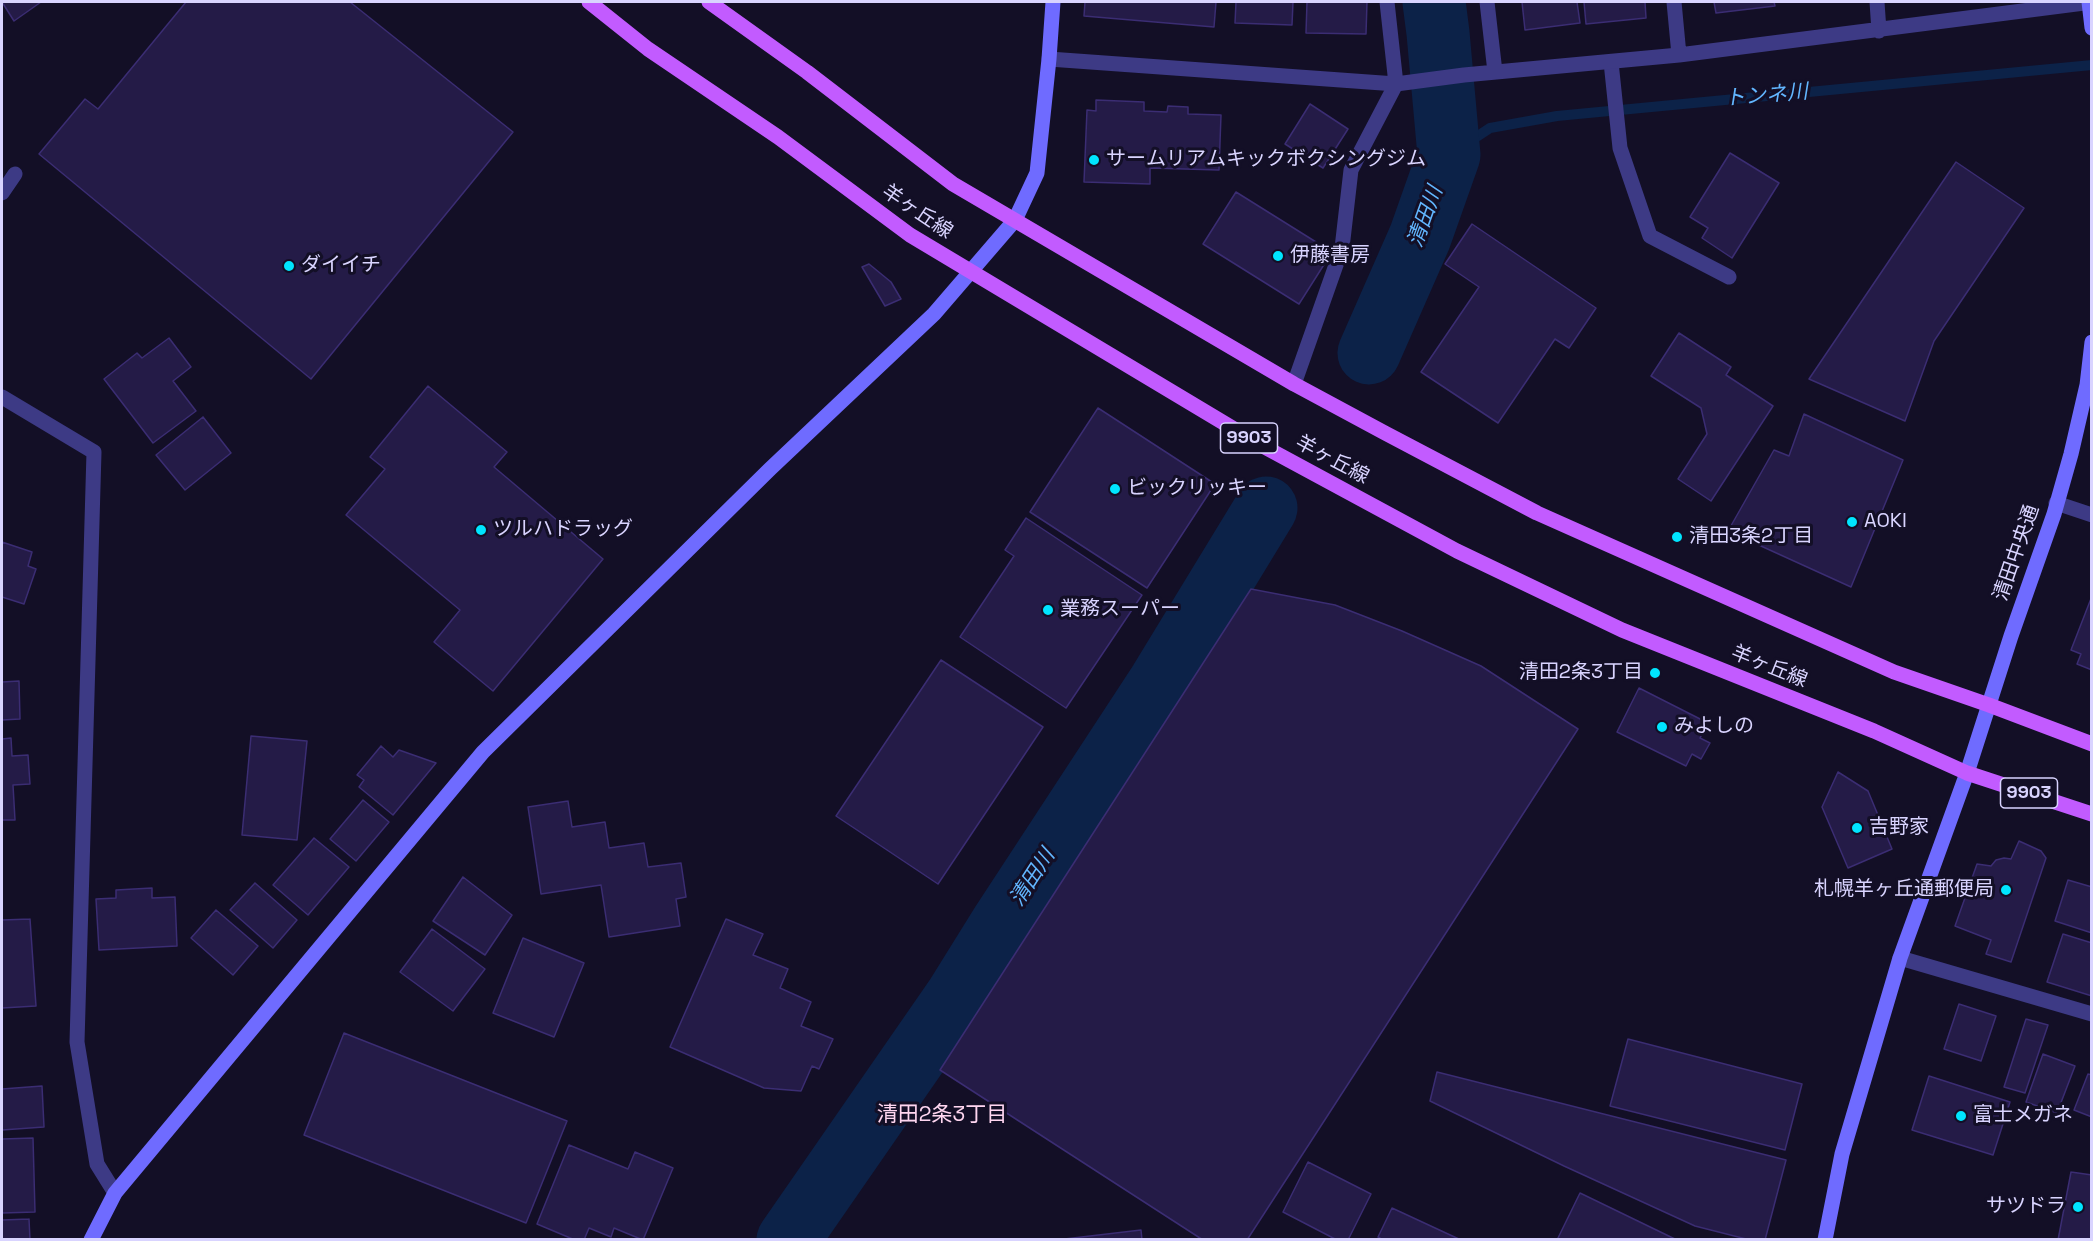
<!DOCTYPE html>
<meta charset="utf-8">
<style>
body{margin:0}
#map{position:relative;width:2093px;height:1241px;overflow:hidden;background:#130f26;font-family:"Space Grotesk",sans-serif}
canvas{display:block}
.frame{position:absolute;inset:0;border:3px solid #d9d4ff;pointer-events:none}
</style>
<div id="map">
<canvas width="2093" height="1241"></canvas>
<div class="frame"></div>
</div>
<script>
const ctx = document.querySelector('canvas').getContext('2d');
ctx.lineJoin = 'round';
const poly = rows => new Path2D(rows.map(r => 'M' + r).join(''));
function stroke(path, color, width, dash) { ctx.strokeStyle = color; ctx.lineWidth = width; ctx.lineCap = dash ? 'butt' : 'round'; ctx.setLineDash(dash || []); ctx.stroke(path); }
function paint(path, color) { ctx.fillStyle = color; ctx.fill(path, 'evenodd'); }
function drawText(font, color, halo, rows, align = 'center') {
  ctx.font = font + ' "Space Grotesk","Noto Sans JP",sans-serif'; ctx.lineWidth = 6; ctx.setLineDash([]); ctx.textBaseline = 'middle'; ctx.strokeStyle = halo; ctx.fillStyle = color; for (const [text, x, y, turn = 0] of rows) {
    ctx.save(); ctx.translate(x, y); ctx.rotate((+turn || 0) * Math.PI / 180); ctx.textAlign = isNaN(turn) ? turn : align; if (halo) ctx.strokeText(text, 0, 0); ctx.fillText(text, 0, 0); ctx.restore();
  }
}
stroke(poly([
 [1449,155,1490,128,1557,116,2092,65]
]), '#0c2248', 10);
stroke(poly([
 [1369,353,1420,237,1449,155,1438,33,1434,2],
 [788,1240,957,996,1003,922,1160,682,1266,508]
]), '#0c2248', 63);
const building = poly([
 [2,2,41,2,14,21,2,2],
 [186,2,350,2,513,132,311,379,39,154,85,99,98,109,186,2],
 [1085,2,1216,2,1214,27,1084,16,1085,2],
 [1236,2,1293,2,1292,25,1235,23,1236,2],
 [1307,2,1367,2,1366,34,1306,33,1307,2],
 [1522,2,1577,2,1580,23,1525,30,1522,2],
 [1584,2,1645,2,1646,18,1586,24,1584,2],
 [1714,2,1774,2,1775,6,1716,13,1714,2],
 [1096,100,1144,102,1144,111,1167,112,1168,106,1188,107,1188,114,1221,115,1219,170,1150,168,1150,184,1084,182,1087,110,1096,111,1096,100],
 [1310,104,1348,129,1323,168,1285,144,1310,104],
 [1730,153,1779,183,1732,258,1702,238,1708,228,1690,217,1730,153],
 [1956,162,2024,208,1934,341,1905,421,1809,379,1956,162],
 [1236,192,1332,252,1299,304,1203,244,1236,192],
 [1472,224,1596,308,1569,348,1555,339,1498,423,1421,372,1479,287,1445,264,1472,224],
 [869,264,891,282,901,299,885,306,862,267,869,264],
 [1679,333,1731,367,1726,375,1773,406,1711,501,1678,479,1707,434,1701,408,1651,376,1679,333],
 [169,338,191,367,173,381,196,411,153,443,104,379,137,353,142,358,169,338],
 [428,386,507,452,494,467,603,559,493,691,434,642,460,610,346,515,385,469,370,457,428,386],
 [1098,408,1215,484,1147,588,1030,512,1098,408],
 [1804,414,1903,460,1851,587,1728,531,1774,450,1789,456,1804,414],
 [203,417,231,453,185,490,156,455,203,417],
 [1026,518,1142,595,1066,708,960,637,1014,556,1005,550,1026,518],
 [2,542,32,552,28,566,36,569,24,604,2,597,2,542],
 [1251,589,1335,605,1402,631,1481,666,1578,729,1247,1240,1203,1240,940,1070,1251,589],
 [2092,596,2092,670,2077,664,2081,654,2071,650,2092,596],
 [941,660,1043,727,938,884,836,816,941,660],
 [19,681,20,719,2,720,2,682,19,681],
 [1639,688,1708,723,1700,738,1710,743,1701,759,1692,754,1686,766,1617,732,1639,688],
 [251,736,307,741,297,840,242,835,251,736],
 [11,738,12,756,28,755,30,784,13,785,15,820,2,820,2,739,11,738],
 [381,746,393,757,399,750,436,763,393,815,359,787,364,780,357,775,381,746],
 [1838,772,1868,791,1892,849,1848,868,1822,807,1838,772],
 [363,800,389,822,356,861,330,839,363,800],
 [568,801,572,827,605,822,609,848,644,843,648,867,681,863,686,897,676,899,680,926,609,937,601,885,541,894,528,807,568,801],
 [314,838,349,867,308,915,273,885,314,838],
 [2019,841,2041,851,2046,858,2011,962,1986,954,1991,940,1955,926,1977,864,1991,866,1996,860,2004,858,2011,859,2019,841],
 [463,877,512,915,485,955,433,921,463,877],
 [2068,880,2092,887,2092,933,2055,921,2068,880],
 [255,883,297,920,273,948,230,910,255,883],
 [152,888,152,898,175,897,177,946,99,950,96,899,116,898,116,890,152,888],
 [216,910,258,946,233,975,191,938,216,910],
 [30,919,36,1006,2,1008,2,920,30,919],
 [726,919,763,934,753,955,788,969,780,988,811,1002,801,1026,833,1039,819,1069,812,1066,801,1091,764,1088,670,1047,726,919],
 [432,929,485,969,453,1011,400,972,432,929],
 [2063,934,2092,943,2092,996,2047,982,2063,934],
 [523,938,584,963,554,1037,493,1013,523,938],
 [1959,1004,1996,1016,1981,1061,1944,1049,1959,1004],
 [2026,1019,2048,1025,2025,1093,2004,1087,2026,1019],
 [344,1033,567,1121,526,1223,304,1135,344,1033],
 [1628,1039,1802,1084,1785,1150,1610,1106,1628,1039],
 [2043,1054,2075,1066,2057,1113,2026,1102,2043,1054],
 [1437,1072,1786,1160,1765,1240,1750,1240,1695,1226,1564,1166,1430,1101,1437,1072],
 [2088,1074,2092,1075,2092,1117,2074,1110,2088,1074],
 [1929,1076,2010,1102,1993,1155,1912,1130,1929,1076],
 [42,1086,44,1127,2,1130,2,1089,42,1086],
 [33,1138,35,1212,2,1213,2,1139,33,1138],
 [569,1145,628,1169,635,1152,673,1168,643,1240,614,1228,611,1237,589,1228,584,1240,575,1240,537,1224,569,1145],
 [1308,1162,1371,1194,1348,1240,1337,1240,1283,1212,1308,1162],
 [2071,1172,2092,1175,2092,1240,2058,1240,2071,1172],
 [1580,1193,1677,1240,1557,1240,1580,1193],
 [1392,1208,1461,1240,1383,1240,1378,1237,1392,1208],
 [29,1219,30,1240,2,1240,2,1220,29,1219],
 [1141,1230,1142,1240,1056,1240,1141,1230]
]);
paint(building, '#241b47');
stroke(building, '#3b2d73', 1.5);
stroke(poly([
 [1611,62,1620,148,1650,236,1729,277],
 [2,193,15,174],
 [2,397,94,452,77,1042,97,1164,115,1193]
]), '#3d3a85', 15);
stroke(poly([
 [1487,2,1495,72],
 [1674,2,1679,55],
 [1877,2,1879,31],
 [1049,59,1396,84,1464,75,1679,55,2092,2],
 [1294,384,1342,248,1351,170,1396,84,1387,2],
 [2056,503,2092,515],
 [1900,958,2092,1014]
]), '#3d3a85', 15);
stroke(poly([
 [2089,2,2092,28],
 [91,1240,115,1193,483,752,770,469,934,314,1015,220,1037,173,1049,59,1053,2],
 [1825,1240,1842,1154,1900,958,1967,773,2011,636,2054,514,2071,454,2087,385,2092,342]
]), '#6f6bff', 15);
stroke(poly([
 [589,2,648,49,778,137,910,235,1259,444,1457,551,1622,630,1874,731,1967,773,2092,814],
 [709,2,807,72,953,184,1294,384,1385,433,1537,513,1894,672,1989,705,2092,744]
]), '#c25bff', 15);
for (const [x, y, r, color] of [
 [1094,160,6,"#00e5ff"],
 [1278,256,6,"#00e5ff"],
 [289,266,6,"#00e5ff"],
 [1115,489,6,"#00e5ff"],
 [1852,522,6,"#00e5ff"],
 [481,530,6,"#00e5ff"],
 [1677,537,6,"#00e5ff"],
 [1048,610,6,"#00e5ff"],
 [1655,673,6,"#00e5ff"],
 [1662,727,6,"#00e5ff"],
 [1857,828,6,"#00e5ff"],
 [2006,890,6,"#00e5ff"],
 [1961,1116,6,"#00e5ff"],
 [2078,1207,6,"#00e5ff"]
]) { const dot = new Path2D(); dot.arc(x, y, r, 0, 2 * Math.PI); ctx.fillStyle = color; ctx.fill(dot); stroke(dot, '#130f26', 2); }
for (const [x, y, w] of [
 [1249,438,57],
 [2029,793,57]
]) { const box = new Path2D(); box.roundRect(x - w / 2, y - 15, w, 30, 4.5); ctx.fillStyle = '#130f26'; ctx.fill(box); stroke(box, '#d9d4ff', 1.5); }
drawText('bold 18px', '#d9d4ff', null, [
 ["9903",1249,438],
 ["9903",2029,793]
]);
drawText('20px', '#d9d4ff', '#130f26', [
 ["サームリアムキックボクシングジム",1106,160],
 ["伊藤書房",1290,256],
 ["ダイイチ",301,266],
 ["ビックリッキー",1127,489],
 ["AOKI",1864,522],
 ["ツルハドラッグ",493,530],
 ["清田3条2丁目",1689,537],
 ["業務スーパー",1060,610],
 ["清田2条3丁目",1643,673,"right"],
 ["みよしの",1674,727],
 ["吉野家",1869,828],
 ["札幌羊ヶ丘通郵便局",1994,890,"right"],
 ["富士メガネ",1973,1116],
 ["サツドラ",2066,1207,"right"]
], 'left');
drawText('20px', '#d9d4ff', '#130f26', [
 ["羊ヶ丘線",917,212,34],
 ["羊ヶ丘線",1332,460,28],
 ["清田中央通",2017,553,-71],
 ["羊ヶ丘線",1769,667,22]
]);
drawText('italic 21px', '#62b6ff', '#130f26', [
 ["トンネ川",1766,96,-5],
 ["清田川",1426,217,-70],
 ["清田川",1033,878,-57]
]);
drawText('21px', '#ffd6f0', '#130f26', [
 ["清田2条3丁目",942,1115]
]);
</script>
